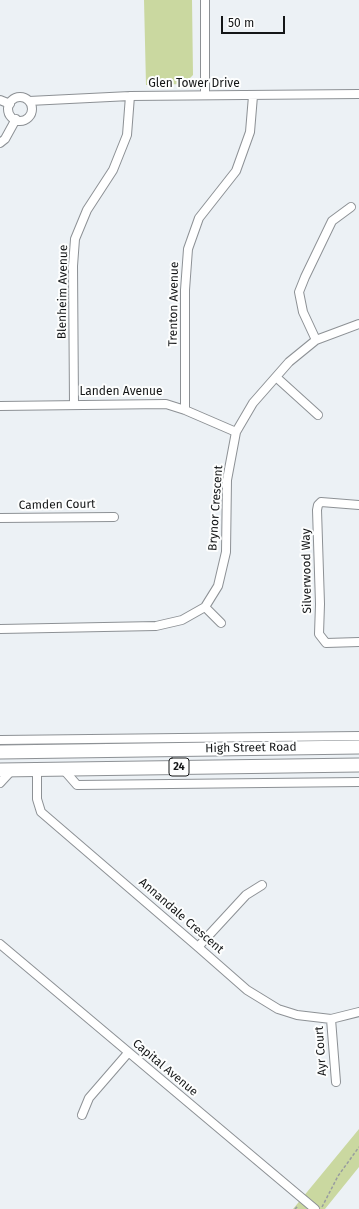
<!DOCTYPE html>
<style>
body{margin:0}
#map{position:relative;width:359px;height:1209px;overflow:hidden;background:#ecf1f5;font-family:"Fira Sans",sans-serif}
canvas{display:block}
.scale{position:absolute;left:221px;top:16px;width:64px;height:18px;box-sizing:border-box;border:2px solid #141617;border-top:0;padding-left:5px;font-size:12px;line-height:14px;white-space:nowrap;color:#141617;-webkit-text-stroke:3px #fdfefe;paint-order:stroke}
</style>
<div id="map">
<canvas width="359" height="1209"></canvas>
<div class="scale">50 m</div>
</div>
<script>
const ctx = document.querySelector('canvas').getContext('2d');
ctx.lineJoin = 'round';
function paint(path, color) { ctx.fillStyle = color; ctx.fill(path, 'evenodd'); }
const poly = rows => new Path2D(rows.map(r => 'M' + r).join(''));
function stroke(path, color, width, dash) { ctx.strokeStyle = color; ctx.lineWidth = width; ctx.lineCap = dash ? 'butt' : 'round'; ctx.setLineDash(dash || []); ctx.stroke(path); }
function drawText(font, color, halo, rows, align = 'center') {
  ctx.font = font + ' "Fira Sans",sans-serif'; ctx.lineWidth = 4; ctx.setLineDash([]); ctx.textBaseline = 'middle'; ctx.strokeStyle = halo; ctx.fillStyle = color; for (const [text, x, y, turn = 0] of rows) {
    ctx.save(); ctx.translate(x, y); ctx.rotate((+turn || 0) * Math.PI / 180); ctx.textAlign = isNaN(turn) ? turn : align; if (halo) ctx.strokeText(text, 0, 0); ctx.fillText(text, 0, 0); ctx.restore();
  }
}
paint(poly([
 [144,0,192,0,193,75,184,84,146,85],
 [359,1129,359,1167,325,1209,293,1209]
]), '#cad8a0');
const minor = poly([
 [205,0,205,95],
 '8 109a12 12 0 1 1 24 0a12 12 0 1 1-24 0Z',
 [0,100,10,104],
 [29,101,130,96,359,94],
 [0,143,5,139,16,119],
 [316,340,303,312,299,292,305,277,332,221,351,207],
 [276,377,318,415],
 [74,404,73,266,75,239,87,210,113,170,127,135,130,96],
 [0,406,166,404,185,410,236,432],
 [185,410,185,290,188,249,199,218,236,171,250,132,253,96],
 [359,505,321,502,318,505,317,510,320,604,319,634,326,643,359,642],
 [0,518,114,517],
 [205,607,221,623],
 [0,629,156,626,182,620,205,607,218,586,226,552,227,480,236,432,253,403,289,362,316,340,359,324],
 [0,740,359,736],
 [37,769,37,799,41,812,198,947,247,990,278,1009,297,1015,331,1019,359,1012],
 [63,769,77,785,359,782],
 [0,783,12,770],
 [0,944,315,1209],
 [198,947,246,895,262,885],
 [331,1019,336,1082],
 [82,1115,89,1098,128,1053]
]);
const primary = poly([
 [0,752,359,747],
 [0,770,359,765]
]);
stroke(minor, '#8d9195', 10);
stroke(primary, '#8d9195', 15);
stroke(poly([
 [322,1207,338,1176,359,1147],
 [295,1209,298,1206]
]), '#989c9f', 1.5, [3, 2]);
stroke(minor, '#fff', 8);
stroke(primary, '#fff', 13);
for (const [x, y, w] of [
 [179,767,20]
]) { const box = new Path2D(); box.roundRect(x - w / 2, y - 9, w, 18, 3); ctx.fillStyle = '#fdfefe'; ctx.fill(box); stroke(box, '#141617', 1); }
drawText('bold 11px', '#141617', null, [
 ["24",179,767]
]);
drawText('12px', '#141617', '#fdfefe', [
 ["Glen Tower Drive",194,84],
 ["Blenheim Avenue",63,292,-89],
 ["Trenton Avenue",174,304,-89],
 ["Landen Avenue",121,392],
 ["Camden Court",57,505,-1],
 ["Brynor Crescent",216,508,-86],
 ["Silverwood Way",307,571,-91],
 ["High Street Road",251,748,-1],
 ["Annandale Crescent",181,916,41],
 ["Ayr Court",321,1051,-94],
 ["Capital Avenue",165,1068,40]
]);
</script>
